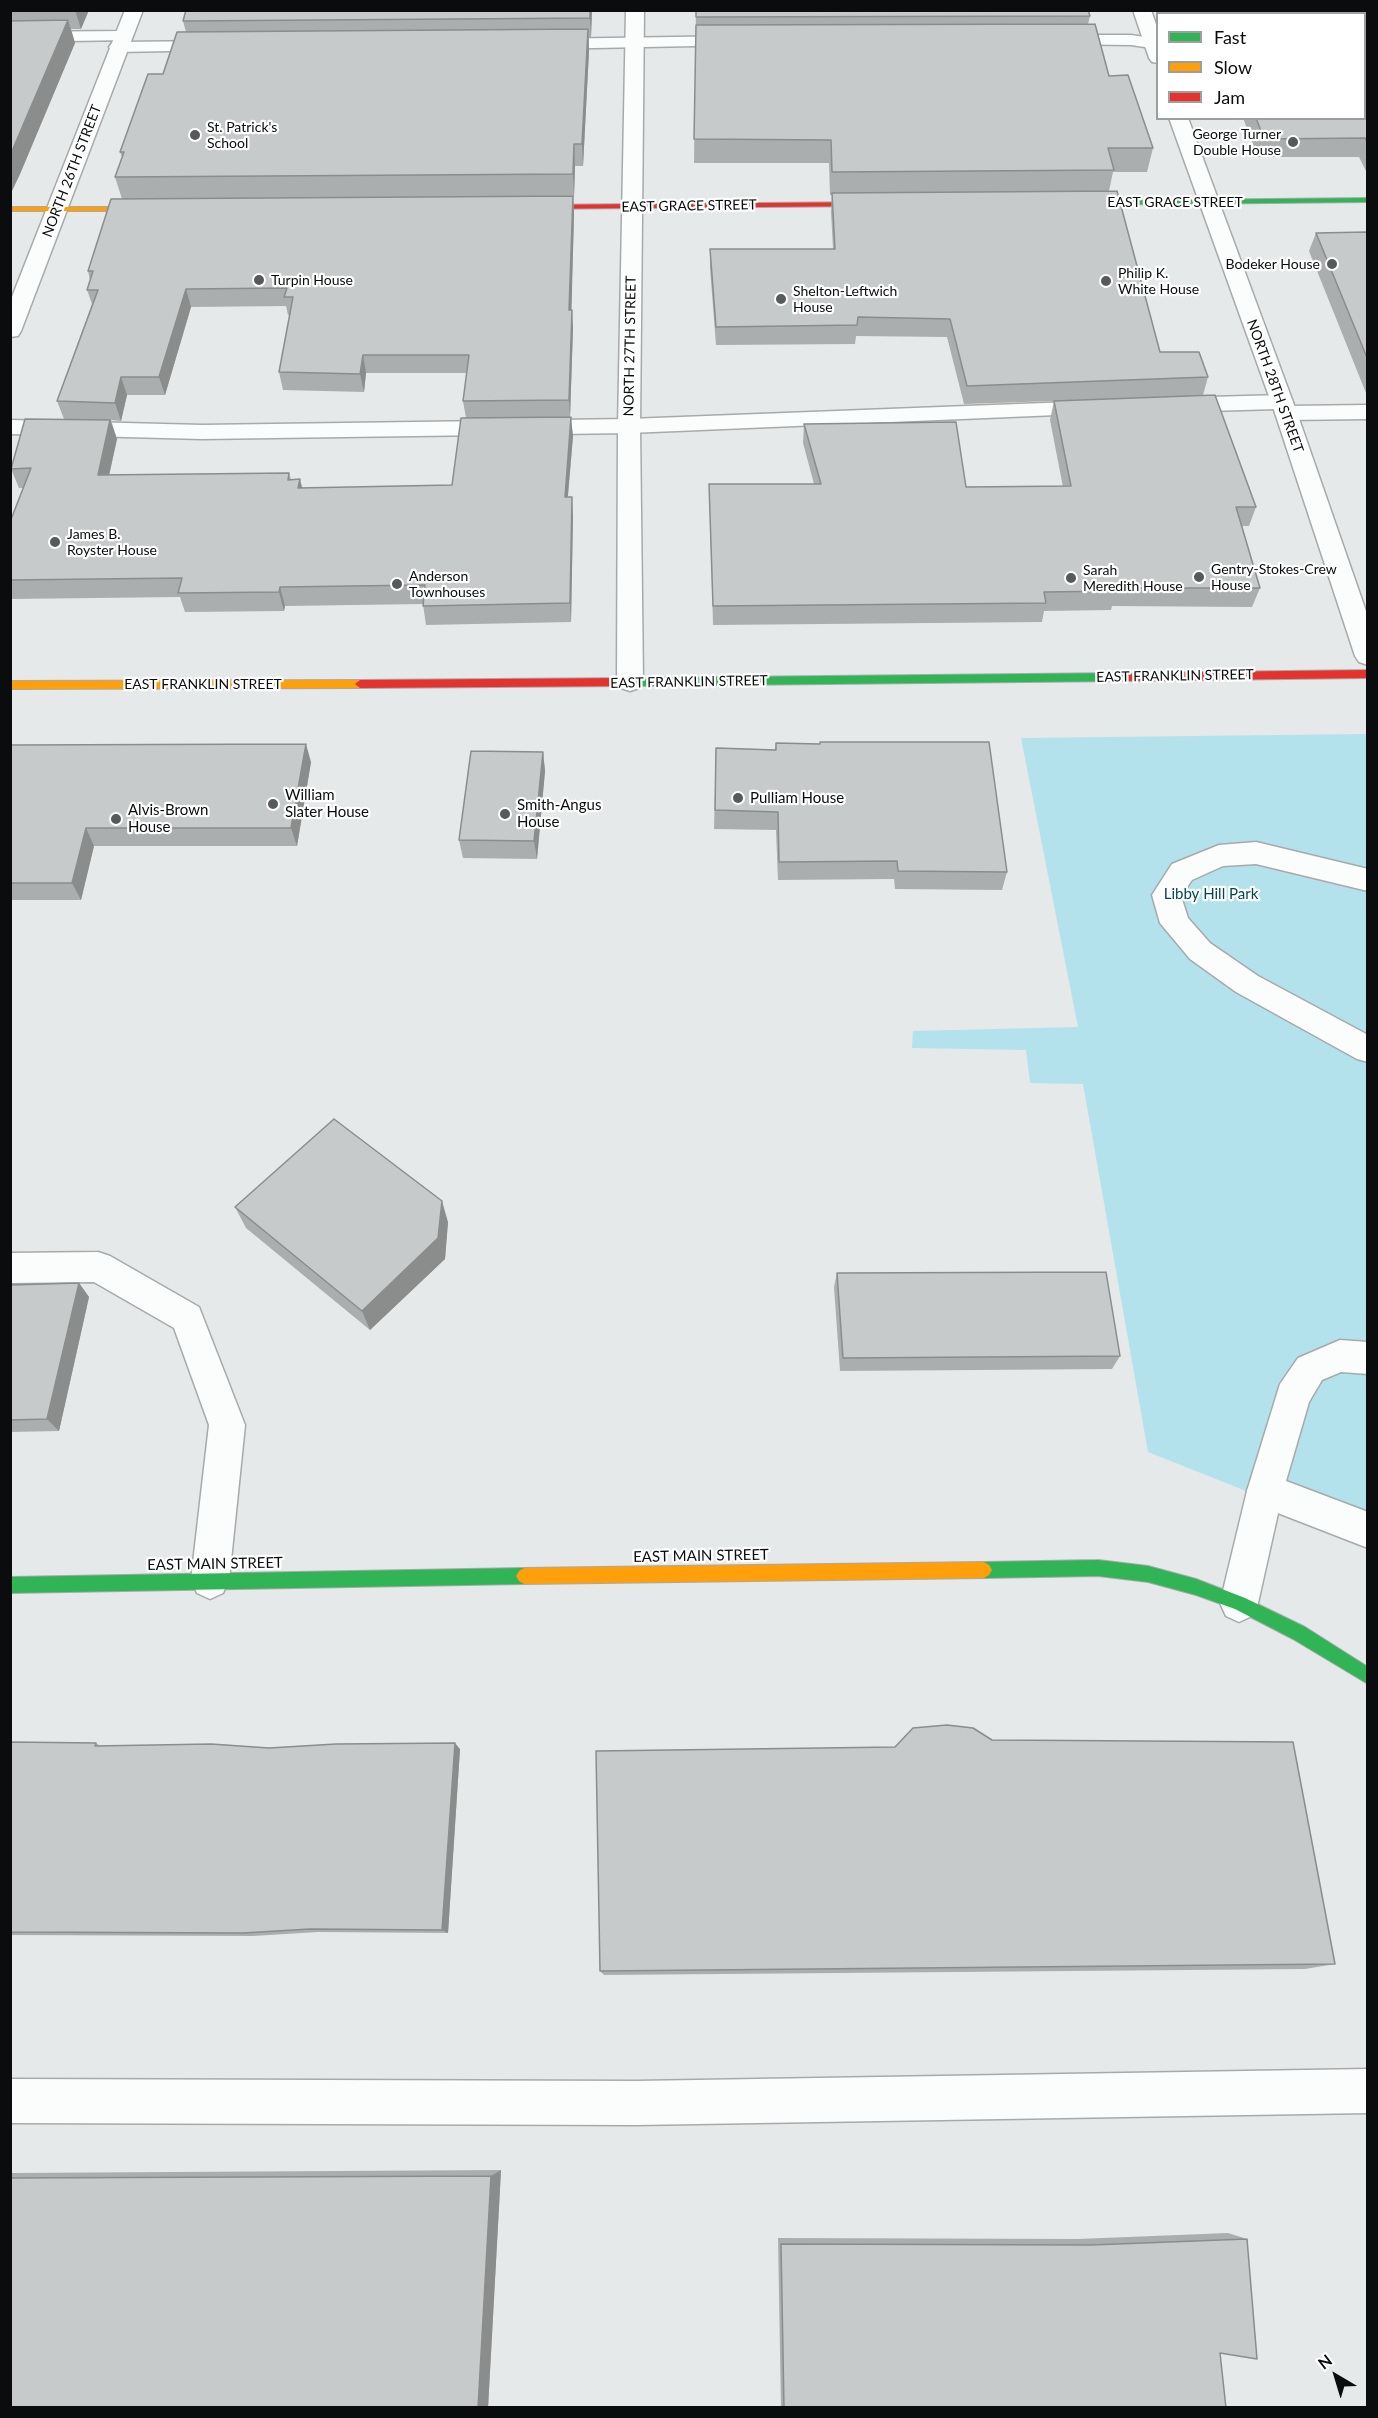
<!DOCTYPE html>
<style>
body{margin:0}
#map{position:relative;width:1378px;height:2418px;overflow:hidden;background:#e5e9e9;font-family:Lato,sans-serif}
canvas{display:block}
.frame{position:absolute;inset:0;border:12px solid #0a0c0d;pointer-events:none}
.legend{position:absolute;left:1156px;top:12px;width:210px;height:108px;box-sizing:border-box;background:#fff;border:2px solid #9d9e9e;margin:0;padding:8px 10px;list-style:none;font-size:18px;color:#0a0c0d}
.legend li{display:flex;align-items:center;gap:12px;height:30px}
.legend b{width:30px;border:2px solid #9d9e9e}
.north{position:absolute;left:1306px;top:2346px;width:60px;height:60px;-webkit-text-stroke:4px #fff;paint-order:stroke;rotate:322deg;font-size:16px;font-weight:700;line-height:24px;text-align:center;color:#0a0c0d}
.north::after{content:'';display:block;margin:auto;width:21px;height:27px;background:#0a0c0d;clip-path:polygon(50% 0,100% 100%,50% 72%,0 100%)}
</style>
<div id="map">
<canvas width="1378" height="2418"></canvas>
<div class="frame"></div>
<ul class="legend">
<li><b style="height:8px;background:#30b455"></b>Fast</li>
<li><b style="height:8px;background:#ff9f0a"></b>Slow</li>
<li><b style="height:8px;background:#e5322d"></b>Jam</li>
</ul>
<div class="north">N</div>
</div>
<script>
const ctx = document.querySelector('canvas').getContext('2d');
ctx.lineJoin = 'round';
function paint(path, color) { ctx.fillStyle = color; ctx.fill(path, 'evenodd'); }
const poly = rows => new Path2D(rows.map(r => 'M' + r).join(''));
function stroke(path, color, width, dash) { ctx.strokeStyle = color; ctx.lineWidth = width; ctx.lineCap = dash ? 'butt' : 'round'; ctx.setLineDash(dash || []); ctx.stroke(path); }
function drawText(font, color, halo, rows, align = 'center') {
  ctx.font = font + ' Lato,sans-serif'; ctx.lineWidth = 4.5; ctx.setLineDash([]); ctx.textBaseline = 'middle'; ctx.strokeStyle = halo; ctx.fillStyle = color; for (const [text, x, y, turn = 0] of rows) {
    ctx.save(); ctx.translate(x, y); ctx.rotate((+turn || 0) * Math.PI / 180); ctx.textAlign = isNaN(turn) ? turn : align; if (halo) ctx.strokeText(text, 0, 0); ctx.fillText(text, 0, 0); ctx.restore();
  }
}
paint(poly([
 [1367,734,1367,1545,1349,1532,1148,1452,1083,1084,1030,1083,1026,1050,912,1048,913,1031,1078,1027,1021,738]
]), '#b3e2ed');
const lane = poly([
 [123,31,129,32,132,36,129,40,10,42,10,32,123,31],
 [1055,35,1131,35,1158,39,1158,49,1131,45,1049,44,1046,40,1049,36,1055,35],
 [739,36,745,37,748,41,745,45,545,49,539,48,536,44,539,40,545,39,739,36],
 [217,41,223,42,226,46,223,50,118,52,112,51,109,47,112,43,118,42,217,41],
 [1282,395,1290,397,1293,402,1290,406,1368,405,1368,419,1286,420,1278,418,1275,413,1277,409,1173,412,1165,410,1162,405,1165,400,1173,398,1282,395],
 [1097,401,1105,403,1108,408,1105,413,629,433,202,439,10,434,10,420,202,425,629,419,1097,401],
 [98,1252,110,1256,199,1307,245,1425,229,1580,223,1593,210,1599,197,1593,191,1580,209,1425,174,1328,94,1282,10,1283,10,1253,98,1252],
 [1265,1473,1278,1479,1283,1491,1258,1603,1252,1616,1239,1622,1226,1616,1220,1603,1247,1491,1252,1479,1265,1473],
 [1368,2069,1368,2113,636,2125,10,2123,10,2079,636,2081,1368,2069]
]);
const street = poly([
 [125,10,143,10,21,331,18,336,10,337,10,302,125,10],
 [626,10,644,10,640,426,643,682,639,688,630,691,621,688,617,682,618,426,626,10],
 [1133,10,1151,10,1158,30,1158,63,1152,62,1149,58,1133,10],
 [1169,118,1188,118,1297,413,1368,617,1368,665,1359,662,1355,656,1275,413,1169,118],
 [1256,842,1368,869,1368,891,1256,864,1223,866,1192,880,1181,896,1188,918,1210,943,1258,976,1368,1035,1368,1062,1357,1059,1236,992,1190,959,1160,923,1152,895,1172,864,1219,845,1256,842],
 [1340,1340,1368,1342,1368,1374,1341,1372,1322,1380,1309,1402,1286,1481,1368,1512,1368,1548,1252,1503,1247,1491,1280,1384,1298,1358,1340,1340]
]);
const fast = poly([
 [1368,198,1368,202,1074,205,1070,203,1074,201,1368,198],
 [1124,673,1129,677,1124,681,629,686,624,682,629,678,1124,673],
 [1098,1560,1148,1566,1196,1579,1245,1598,1305,1627,1368,1667,1368,1684,1293,1639,1235,1609,1196,1595,1148,1582,1098,1576,984,1578,979,1575,976,1570,979,1565,984,1562,1098,1560],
 [524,1568,529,1571,532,1576,529,1581,524,1584,10,1593,10,1577,524,1568]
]);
const slow = poly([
 [10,207,153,207,157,209,153,211,10,211,10,207],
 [360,680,365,684,360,688,10,689,10,681,360,680],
 [984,1562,989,1565,992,1570,989,1575,984,1578,524,1584,519,1581,516,1576,519,1571,524,1568,984,1562]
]);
const jam = poly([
 [876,202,880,204,879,206,528,209,524,207,528,205,876,202],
 [1368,670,1368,678,1124,681,1119,677,1124,673,1368,670],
 [629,678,634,682,629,686,360,688,355,684,360,680,629,678]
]);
stroke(lane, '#a7aaab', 3);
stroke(street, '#a7aaab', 3);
stroke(fast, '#a7aaab', 2);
stroke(slow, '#a7aaab', 2);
stroke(jam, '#a7aaab', 2);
paint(lane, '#fbfcfc');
paint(street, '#fbfcfc');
paint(fast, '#30b455');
paint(slow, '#ff9f0a');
paint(jam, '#e5322d');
paint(poly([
 [10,10,89,10,81,29,71,29,75,43,20,174,10,195],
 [592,10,591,37,589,37,589,51,583,166,575,166,574,197,573,197,574,214,571,310,573,328,570,417,573,436,568,497,573,516,571,622,426,625,423,604,285,606,284,611,185,612,180,597,10,599,10,522,23,488,19,488,11,469,64,419,57,401,92,304,87,290,90,280,88,271,122,199,115,177,122,157,120,152,186,32,183,21],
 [286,306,288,315,290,315,279,372,283,390,364,392,366,373,467,373,463,401,466,418,452,485,302,488,291,479,289,473,109,475,117,439,111,420,121,421,127,395,165,395,191,307],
 [696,10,1090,16,1088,24,1109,76,1153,148,1147,172,1113,172,1109,191,1160,352,1208,377,1203,395,1256,507,1249,526,1242,526,1260,588,1252,607,1112,606,1111,610,1044,611,1042,622,713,625,709,484,814,484,803,443,804,424,966,487,1063,487,1050,420,1054,401,964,404,947,337,856,336,855,344,716,345,710,268,710,249,833,249,831,212,832,195,830,195,829,163,694,163],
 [1209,10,1368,10,1368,175,1359,157,1258,157,1243,118,1365,118,1365,14,1210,14],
 [1368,232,1368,398,1309,251,1316,233],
 [776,743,1007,872,1002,890,895,889,894,879,778,880,776,830,714,829,716,748,775,750],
 [10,745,311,762,297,846,94,846,81,900,10,900],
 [543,752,545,771,537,859,463,858,459,840],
 [235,1207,448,1222,445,1259,370,1330,246,1228],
 [837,1273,1120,1356,1112,1369,840,1371,834,1287],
 [79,1283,89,1297,59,1431,10,1432,10,1285],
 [10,1742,96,1743,100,1746,269,1748,460,1749,448,1933,318,1932,253,1936,10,1935],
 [1335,1964,1305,1969,604,1975,600,1971],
 [501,2170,488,2408,10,2408,10,2173],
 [1228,2233,1247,2239,1220,2353,1226,2408,781,2408,778,2238,1078,2239]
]), '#abaeae');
paint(poly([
 [75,10,89,10,81,29],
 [590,10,592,10,591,37,590,18],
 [68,20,75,43,20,174,10,195,10,154],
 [588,29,589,51,583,166,582,144],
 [574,144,575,166,574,197,573,174],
 [573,196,574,214,571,328,569,310],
 [186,289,191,307,165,395,159,377],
 [572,310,573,328,570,418,569,400],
 [363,355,366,373,364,392,360,374],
 [121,377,127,395,121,421,115,403],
 [571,417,573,436,566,516,565,497],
 [110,420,117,439,105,494,98,475],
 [300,479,305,499,298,488],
 [572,497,573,516,571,622,570,603],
 [280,587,285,606,284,611,279,592],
 [306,744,311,762,297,846,291,828],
 [543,752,545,771,537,859,534,841],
 [86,828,94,846,81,900,72,883],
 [442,1201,448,1222,445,1259,370,1330,362,1311],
 [79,1283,89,1297,59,1431,47,1419],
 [455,1743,460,1749,448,1933,442,1930],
 [501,2170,488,2408,478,2408,491,2176]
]), '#8b8d8d');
const building = poly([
 [186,10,590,10,590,18,183,21,186,10],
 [696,10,1088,10,1090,16,696,17,696,10],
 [1220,10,1368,10,1368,143,1365,138,1264,139,1256,118,1365,118,1365,14,1222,14,1220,10],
 [68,20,12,151,10,154,10,21,68,20],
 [1095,24,1109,76,1128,75,1153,148,1108,148,1114,170,832,172,831,140,694,139,696,25,1095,24],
 [588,29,582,144,574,144,573,174,115,177,124,152,120,152,148,74,163,74,177,32,588,29],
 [1117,191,1160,352,1199,352,1208,377,967,386,950,319,858,317,857,325,716,327,710,249,835,249,832,193,1117,191],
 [573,196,569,310,572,310,569,400,463,401,469,355,363,355,360,374,279,372,293,297,284,297,287,288,186,289,159,377,121,377,115,403,57,401,98,290,87,290,93,271,88,271,111,199,573,196],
 [1368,232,1368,360,1316,233,1368,232],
 [1215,395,1256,507,1236,507,1260,588,1115,588,1116,591,1044,592,1046,603,713,606,709,484,821,484,804,424,956,422,966,487,1071,486,1054,401,1215,395],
 [571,417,565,497,572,497,570,603,423,606,425,585,280,587,279,592,178,593,182,578,10,580,10,522,31,468,11,469,25,419,110,420,98,475,289,473,288,480,300,479,298,488,452,485,461,418,571,417],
 [820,742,989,742,1007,872,898,871,897,861,779,862,778,812,715,810,716,748,776,750,776,743,820,744,820,742],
 [306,744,291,828,86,828,72,883,10,883,10,745,306,744],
 [471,751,543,752,534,841,459,840,471,751],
 [334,1119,442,1201,438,1238,362,1311,235,1207,334,1119],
 [1106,1272,1120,1356,843,1358,837,1273,1106,1272],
 [79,1283,47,1419,10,1420,10,1285,79,1283],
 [947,1725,973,1728,992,1740,1293,1742,1335,1964,600,1971,596,1751,895,1747,913,1728,947,1725],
 [10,1742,96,1743,95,1746,211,1744,269,1748,336,1744,455,1743,442,1930,310,1929,243,1933,10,1932,10,1742],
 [491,2176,478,2408,10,2408,10,2178,491,2176],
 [1247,2239,1257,2359,1220,2353,1226,2408,784,2408,781,2244,1091,2245,1247,2239]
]);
paint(building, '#c7caca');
stroke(building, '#8b8d8d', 1.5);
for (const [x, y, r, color] of [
 [195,135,6,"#57595a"],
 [1293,142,6,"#57595a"],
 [1332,264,6,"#57595a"],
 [259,280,6,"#57595a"],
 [1106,281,6,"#57595a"],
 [781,299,6,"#57595a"],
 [55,542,6,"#57595a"],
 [1199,577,6,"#57595a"],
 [1071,578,6,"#57595a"],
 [397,584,6,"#57595a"],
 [738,798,6,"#57595a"],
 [273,804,6,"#57595a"],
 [505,814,6,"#57595a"],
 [116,819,6,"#57595a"]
]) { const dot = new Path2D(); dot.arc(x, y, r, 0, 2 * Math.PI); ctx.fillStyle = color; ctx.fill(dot); stroke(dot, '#fff', 2); }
drawText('14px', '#0a0c0d', '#fff', [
 ["St. Patrick's",207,127],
 ["School",207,143],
 ["George Turner",1281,134,"right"],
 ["Double House",1281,150,"right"],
 ["Bodeker House",1320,264,"right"],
 ["Philip K.",1118,273],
 ["White House",1118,289],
 ["Turpin House",271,280],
 ["Shelton-Leftwich",793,291],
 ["House",793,307],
 ["James B.",67,534],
 ["Royster House",67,550],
 ["Gentry-Stokes-Crew",1211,569],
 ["House",1211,585],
 ["Sarah",1083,570],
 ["Meredith House",1083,586],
 ["Anderson",409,576],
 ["Townhouses",409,592]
], 'left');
drawText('14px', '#0a0c0d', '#fff', [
 ["NORTH 26TH STREET",72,171,-69],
 ["EAST GRACE STREET",1175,202],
 ["EAST GRACE STREET",689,206,-1],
 ["NORTH 27TH STREET",630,346,-89],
 ["NORTH 28TH STREET",1275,386,70],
 ["EAST FRANKLIN STREET",1175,676,-1],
 ["EAST FRANKLIN STREET",689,682,-1],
 ["EAST FRANKLIN STREET",203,684]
]);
drawText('15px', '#0a0c0d', '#fff', [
 ["William",285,795],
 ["Slater House",285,812],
 ["Pulliam House",750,798],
 ["Smith-Angus",517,805],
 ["House",517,822],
 ["Alvis-Brown",128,810],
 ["House",128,827]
], 'left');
drawText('15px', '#024652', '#fff', [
 ["Libby Hill Park",1211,894]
]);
drawText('15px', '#0a0c0d', '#fff', [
 ["EAST MAIN STREET",701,1556,-1],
 ["EAST MAIN STREET",215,1564,-1]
]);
</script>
